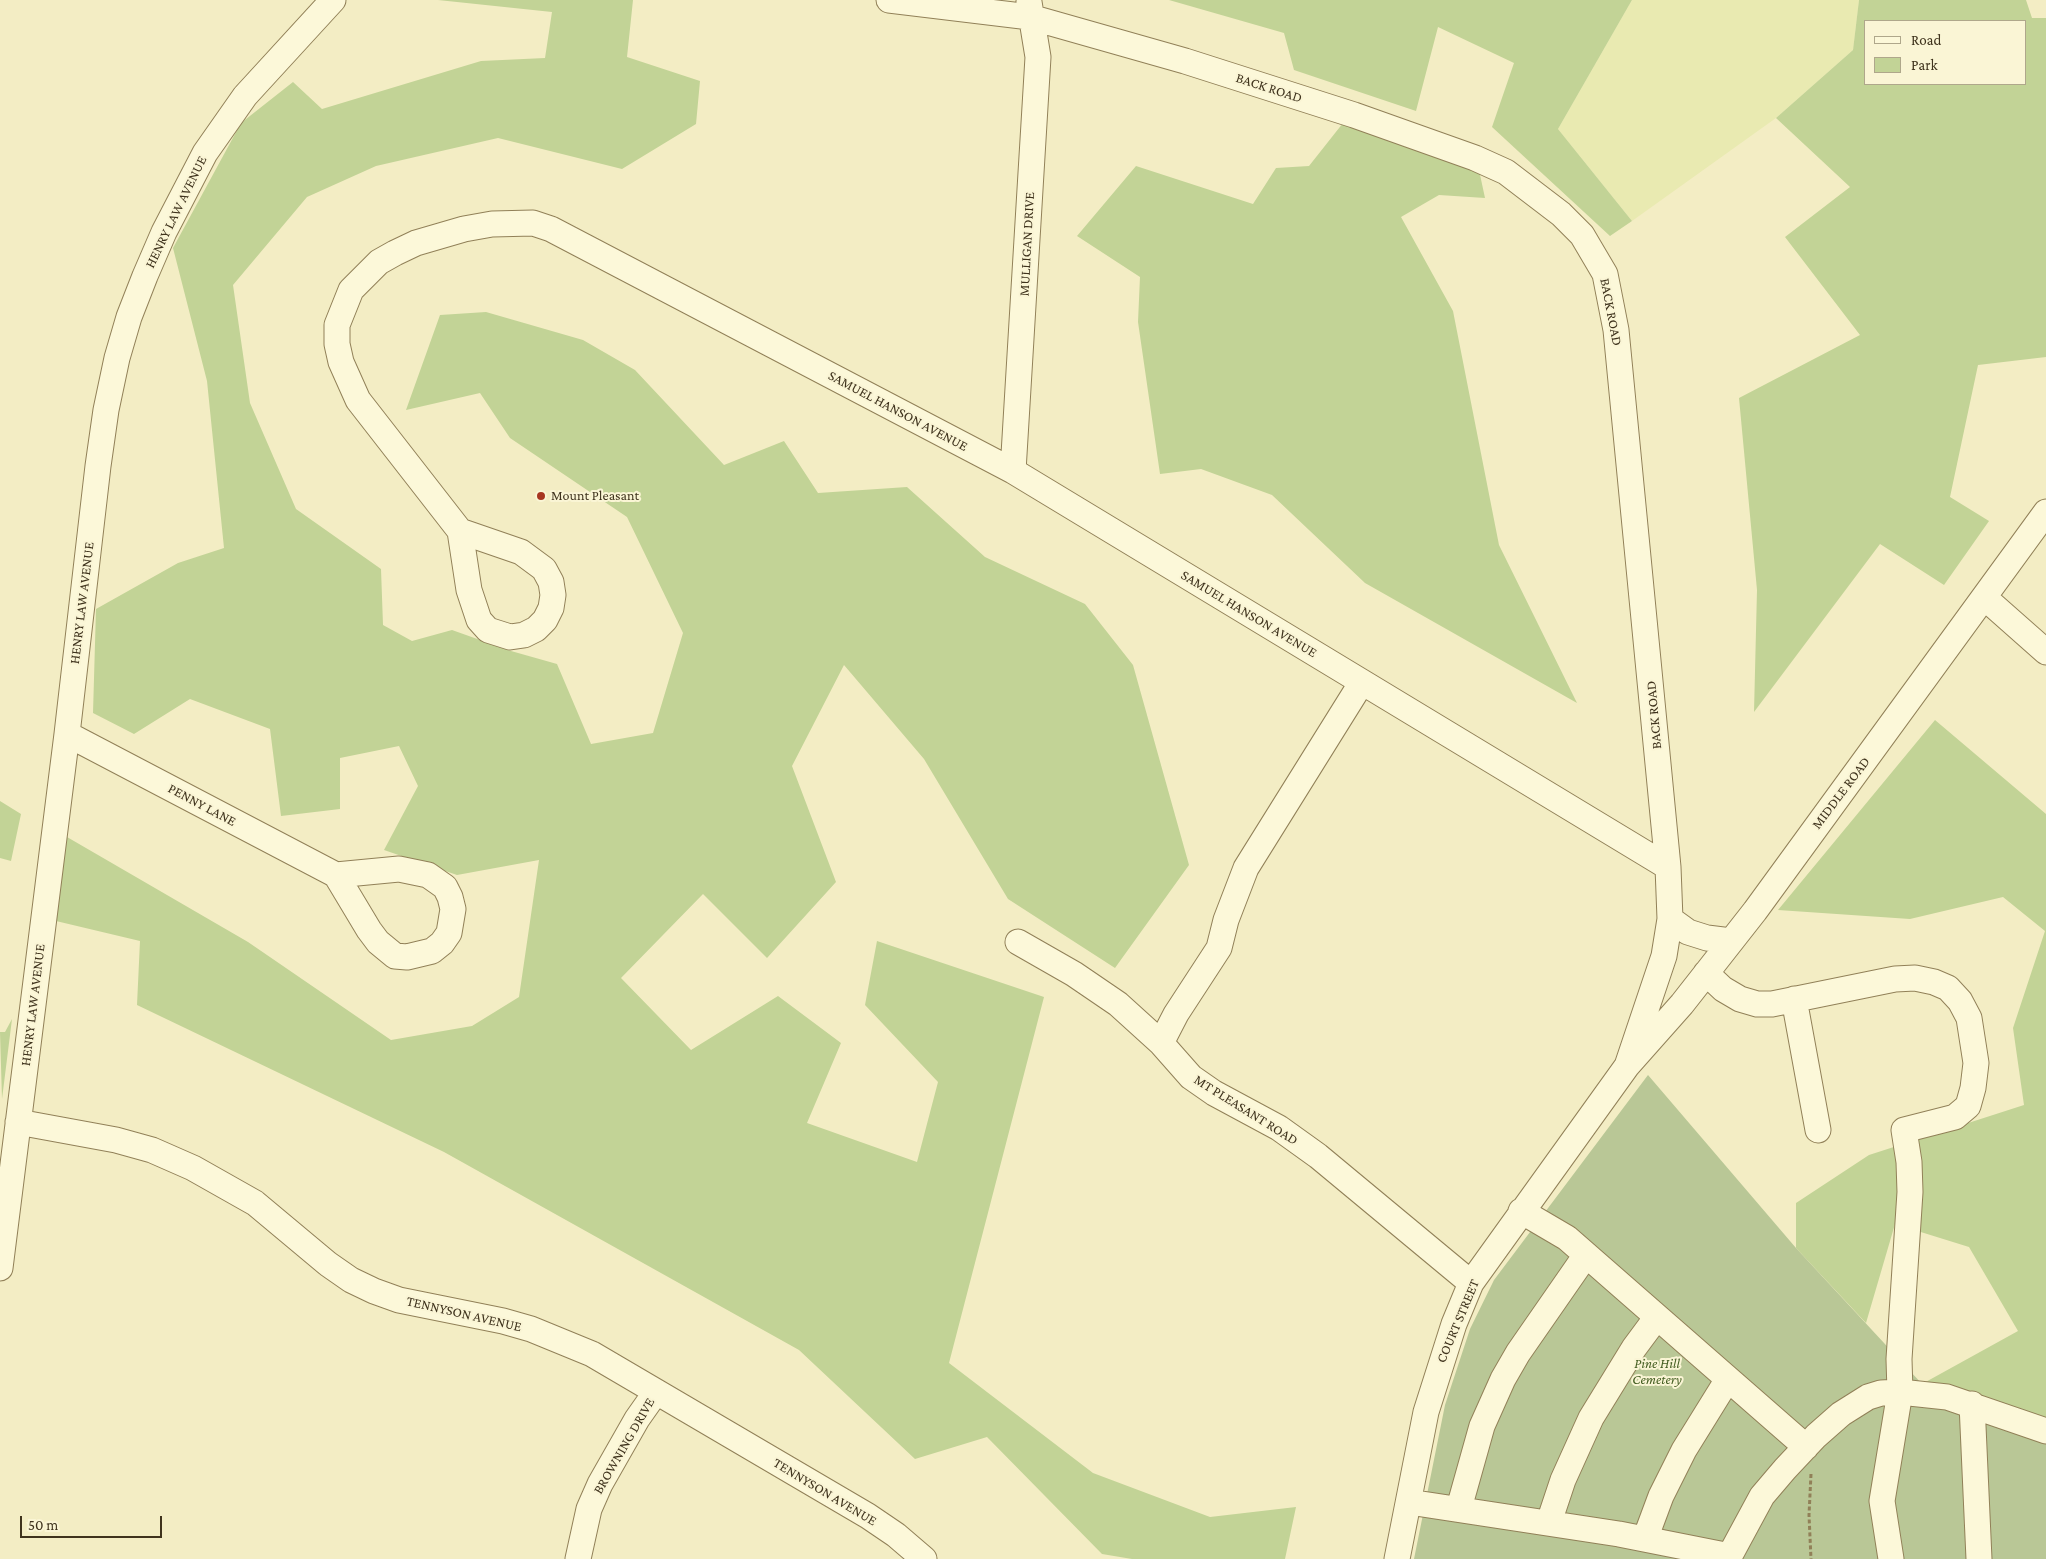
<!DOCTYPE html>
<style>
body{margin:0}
#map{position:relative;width:2046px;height:1559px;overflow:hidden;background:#f3edc4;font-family:"Crimson Pro",serif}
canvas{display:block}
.legend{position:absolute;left:1864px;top:20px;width:162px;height:65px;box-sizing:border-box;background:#faf5d5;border:1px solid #afa78b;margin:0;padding:6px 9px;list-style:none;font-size:15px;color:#3f331d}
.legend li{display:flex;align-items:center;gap:10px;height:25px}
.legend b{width:25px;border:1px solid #afa78b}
.scale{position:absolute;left:20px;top:1516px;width:142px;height:22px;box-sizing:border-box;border:2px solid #3f331d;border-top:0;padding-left:6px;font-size:15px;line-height:18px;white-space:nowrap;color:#3f331d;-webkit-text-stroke:4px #faf5d5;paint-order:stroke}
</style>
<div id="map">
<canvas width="2046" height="1559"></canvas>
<ul class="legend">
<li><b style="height:6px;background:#fcf8d9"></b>Road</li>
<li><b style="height:14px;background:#c2d396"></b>Park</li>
</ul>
<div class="scale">50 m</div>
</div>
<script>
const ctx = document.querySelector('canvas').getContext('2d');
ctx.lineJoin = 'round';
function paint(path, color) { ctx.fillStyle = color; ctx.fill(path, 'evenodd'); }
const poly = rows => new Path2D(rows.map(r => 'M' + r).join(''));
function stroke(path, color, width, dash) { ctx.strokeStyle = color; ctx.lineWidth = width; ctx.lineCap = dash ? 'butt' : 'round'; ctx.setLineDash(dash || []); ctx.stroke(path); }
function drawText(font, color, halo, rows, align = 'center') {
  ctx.font = font + ' "Crimson Pro",serif'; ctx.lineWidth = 4; ctx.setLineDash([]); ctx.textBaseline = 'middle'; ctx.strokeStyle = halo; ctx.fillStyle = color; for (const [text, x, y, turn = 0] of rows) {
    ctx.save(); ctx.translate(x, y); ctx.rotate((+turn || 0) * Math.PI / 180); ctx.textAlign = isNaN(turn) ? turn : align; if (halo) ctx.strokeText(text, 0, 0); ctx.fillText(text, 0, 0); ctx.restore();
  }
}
paint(poly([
 [1632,0,1859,0,1853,50,1776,118,1632,221,1558,129]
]), '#e9eab1');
paint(poly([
 [438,0,633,0,627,57,700,81,696,124,622,169,498,138,376,166,307,197,233,285,250,403,296,509,381,569,383,625,412,641,452,630,511,651,557,664,591,744,653,733,683,633,627,517,510,438,480,393,406,410,440,315,486,312,583,340,635,370,724,465,784,441,818,493,907,487,985,557,1085,604,1133,665,1189,865,1115,968,1008,899,924,759,844,665,792,766,836,882,767,958,703,894,621,978,691,1050,778,996,841,1043,807,1123,917,1162,938,1082,865,1005,877,941,1044,997,949,1363,1093,1473,1210,1517,1296,1507,1285,1559,1132,1559,1102,1554,987,1437,915,1459,799,1350,444,1152,137,1005,140,941,56,921,67,837,248,942,391,1040,472,1026,519,997,539,860,457,875,384,850,418,786,399,746,340,758,340,809,281,816,270,729,190,699,134,734,93,713,96,609,178,563,224,548,207,381,173,248,241,123,293,82,322,109,481,61,545,58,552,12],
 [1169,0,1632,0,1558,129,1632,221,1610,236,1492,127,1514,63,1438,27,1416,111,1294,70,1284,33],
 [1859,0,2026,0,2032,18,2046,18,2046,357,1978,365,1950,497,1989,521,1944,585,1880,544,1754,712,1757,590,1739,398,1860,335,1785,237,1850,187,1776,118,1853,50],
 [1865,21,2025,21,2025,84,1865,84],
 [1343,123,1479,170,1485,198,1439,195,1401,217,1453,311,1499,545,1577,703,1365,583,1272,495,1201,469,1160,474,1138,322,1140,277,1077,236,1136,166,1253,204,1276,168,1309,166],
 [1935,720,2046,814,2046,1422,1922,1384,2018,1331,1969,1247,1895,1224,1866,1323,1796,1248,1796,1203,1869,1155,2024,1105,2013,1028,2045,931,2003,897,1910,919,1778,910],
 [0,801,21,814,11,861,0,858],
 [12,1019,2,1099,0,1032,5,1032]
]), '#c2d396');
paint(poly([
 [1648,1075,1796,1248,1922,1384,2046,1422,2046,1559,1414,1559,1445,1405,1470,1329,1494,1280]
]), '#b9c796');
const minor = poly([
 [889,0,1030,17,1185,61,1354,115,1475,158,1506,172,1561,214,1582,235,1605,274,1616,330,1668,867,1670,919,1664,956,1627,1066],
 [1013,471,1038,57,1029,2],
 [460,531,521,552,544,569,551,582,553,595,551,608,545,620,536,629,524,635,510,637,488,630,479,620,469,590,460,531,358,400,341,362,337,344,337,325,351,290,379,262,395,253,416,243,464,229,492,224,533,223,551,229,1013,471,1668,867],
 [1985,598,2046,652],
 [67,734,336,875,369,930,378,942,395,956,407,957,432,951,442,943,449,933,453,909,450,897,445,887,428,875,399,869,336,875],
 [1670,919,1688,932,1707,938,1731,941],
 [1018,942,1074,974,1118,1004,1161,1043,1191,1077,1214,1093,1279,1128,1318,1156,1471,1283],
 [1706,973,1723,989,1740,999,1757,1004,1772,1004,1895,979,1915,978,1934,982,1948,988,1960,1001,1969,1018,1976,1063,1973,1088,1968,1106,1955,1117,1904,1130,1909,1162,1910,1192,1899,1359,1900,1392,1882,1501,1891,1559],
 [1794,999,1818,1130],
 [1161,1043,1176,1014,1219,948,1226,920,1246,868,1362,682],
 [18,1122,116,1140,152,1150,193,1168,255,1203,328,1264,351,1280,374,1291,399,1300,503,1321,531,1329,592,1354,868,1516,896,1535,924,1559],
 [1521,1211,1567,1238,1806,1447],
 [0,1268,67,734,98,466,106,410,117,358,129,317,145,276,164,232,205,153,245,96,333,0],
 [1972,1404,1979,1559],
 [1409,1502,1619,1534,1730,1556],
 [1459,1508,1482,1426,1503,1379,1518,1353,1586,1255],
 [1549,1522,1563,1480,1591,1418,1634,1348,1657,1317],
 [1645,1539,1661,1496,1684,1450,1728,1379],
 [578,1559,589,1509,600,1484,637,1419,656,1392],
 [1397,1559,1426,1412,1454,1324,1471,1283,1627,1066,1682,1004,1755,911,2046,512],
 [1728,1559,1762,1496,1785,1469,1816,1436,1841,1414,1868,1397,1881,1393,1900,1392,1947,1397,2046,1431]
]);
stroke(minor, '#918058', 27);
stroke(poly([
 [1811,1474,1809,1515,1811,1559]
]), '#918058', 3, [4, 2.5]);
stroke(minor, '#fcf8d9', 25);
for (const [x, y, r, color] of [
 [541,496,5,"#a73620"]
]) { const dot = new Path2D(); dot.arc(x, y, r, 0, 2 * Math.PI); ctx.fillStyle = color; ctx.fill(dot); stroke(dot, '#faf5d5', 2); }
drawText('14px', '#3f331d', '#faf5d5', [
 ["BACK ROAD",1269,88,18],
 ["HENRY LAW AVENUE",176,212,-64],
 ["MULLIGAN DRIVE",1027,244,-87],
 ["BACK ROAD",1611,312,79],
 ["SAMUEL HANSON AVENUE",898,411,28],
 ["HENRY LAW AVENUE",82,603,-83],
 ["SAMUEL HANSON AVENUE",1249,614,31],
 ["BACK ROAD",1654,715,-95],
 ["MIDDLE ROAD",1841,793,-53],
 ["PENNY LANE",202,805,28],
 ["HENRY LAW AVENUE",33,1005,-83],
 ["MT PLEASANT ROAD",1246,1110,32],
 ["TENNYSON AVENUE",464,1314,13],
 ["COURT STREET",1458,1321,-67],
 ["BROWNING DRIVE",624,1446,-60],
 ["TENNYSON AVENUE",825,1492,31]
]);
drawText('14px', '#3f331d', '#faf5d5', [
 ["Mount Pleasant",551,496]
], 'left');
drawText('italic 14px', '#445e22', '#faf5d5', [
 ["Pine Hill",1657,1364],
 ["Cemetery",1657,1380]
]);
</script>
